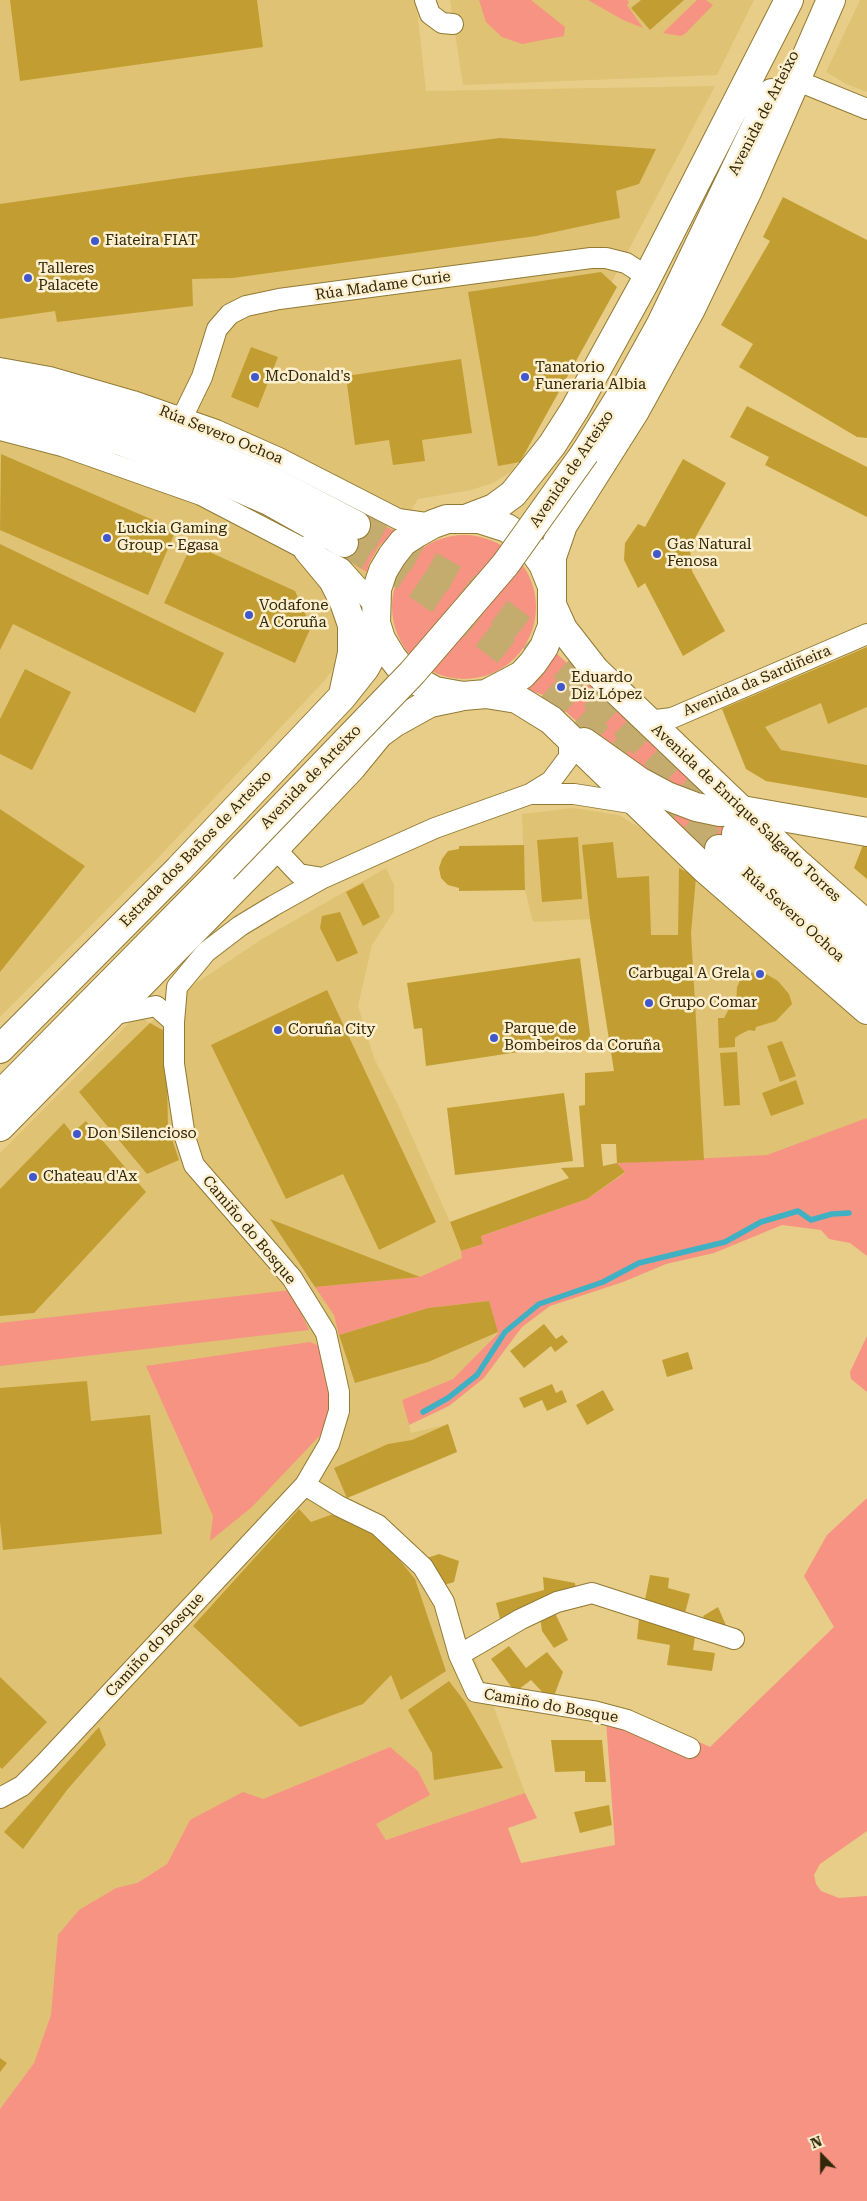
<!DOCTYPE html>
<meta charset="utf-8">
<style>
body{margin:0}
#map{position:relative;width:867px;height:2201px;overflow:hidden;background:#e7cd87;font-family:"Roboto Serif",serif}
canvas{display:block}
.north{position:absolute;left:797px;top:2131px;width:50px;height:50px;-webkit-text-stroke:4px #fcefcd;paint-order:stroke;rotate:338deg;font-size:14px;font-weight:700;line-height:20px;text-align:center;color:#312709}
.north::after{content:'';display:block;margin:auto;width:18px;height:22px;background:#312709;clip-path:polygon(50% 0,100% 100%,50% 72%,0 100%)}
</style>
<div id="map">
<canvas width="867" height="2201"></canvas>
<div class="north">N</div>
</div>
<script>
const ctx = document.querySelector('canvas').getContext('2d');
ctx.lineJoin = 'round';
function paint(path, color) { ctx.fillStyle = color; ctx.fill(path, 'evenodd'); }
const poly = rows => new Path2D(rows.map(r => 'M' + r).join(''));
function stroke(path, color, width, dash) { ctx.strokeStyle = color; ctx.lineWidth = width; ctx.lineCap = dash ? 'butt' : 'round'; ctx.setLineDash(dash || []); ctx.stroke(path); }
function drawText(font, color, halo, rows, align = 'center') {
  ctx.font = font + ' "Roboto Serif",serif'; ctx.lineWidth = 5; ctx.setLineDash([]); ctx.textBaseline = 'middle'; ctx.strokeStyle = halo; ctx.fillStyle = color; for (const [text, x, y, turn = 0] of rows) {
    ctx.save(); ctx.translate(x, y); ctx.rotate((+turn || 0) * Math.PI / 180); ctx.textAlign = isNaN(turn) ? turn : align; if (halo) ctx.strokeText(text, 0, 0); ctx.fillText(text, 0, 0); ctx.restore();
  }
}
paint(poly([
 [0,0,416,0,426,91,715,86,512,471,493,483,471,490,418,499,341,627,341,648,335,666,325,680,158,858,0,1017],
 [450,0,754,0,717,75,463,85],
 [860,0,867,0,867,92,846,84,826,72],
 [867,647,867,798,766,781,722,709],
 [573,808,619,815,645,831,867,1027,867,1171,663,1249,498,1332,453,1379,402,1400,411,1433,448,1424,457,1452,348,1498,404,1537,459,1620,487,1688,525,1793,386,1840,376,1824,390,1747,263,1799,190,1820,167,1864,89,1912,34,2063,0,2109,0,1153,137,1015,150,1023,186,990,262,939,386,868,394,885,394,911,372,945,358,1006,374,1058,398,1105,450,1222,463,1258,587,1199,625,1172,617,1163,614,1071,590,919,533,922,525,890,522,814]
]), '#dfc273');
paint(poly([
 [479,0,531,0,565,27,564,36,522,44,502,37,486,22],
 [588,0,627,0,629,2,627,5,643,28,623,20],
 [697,0,706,0,713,5,685,34,681,36,663,33],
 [381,525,396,531,379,546,369,563,367,572,356,566],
 '392 607a72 72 0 1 1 144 0a72 72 0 1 1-144 0Z',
 [555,652,579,674,555,703,543,695,523,688],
 [588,684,716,800,691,798,601,743,565,711],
 [655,806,737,820,707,853],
 [867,1118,867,1256,850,1243,829,1239,821,1230,782,1225,714,1253,666,1264,623,1282,550,1306,522,1327,484,1378,449,1406,409,1425,402,1400,453,1379,498,1333,489,1301,428,1308,339,1335,334,1315,315,1287,420,1277,462,1258,461,1251,483,1244,481,1236,587,1199,625,1173,617,1163,767,1155],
 [291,1290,309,1330,0,1366,0,1323],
 [867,1336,867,1392,851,1379,850,1372],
 [310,1342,319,1346,332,1389,327,1428,252,1507,210,1541,213,1516,146,1366],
 [867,1498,867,1831,820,1864,814,1875,816,1884,821,1891,839,1898,867,1896,867,2201,0,2201,0,2109,34,2063,51,2015,58,1935,79,1910,116,1888,137,1883,167,1864,190,1820,243,1792,263,1799,390,1747,418,1771,430,1795,376,1824,386,1840,525,1793,537,1818,508,1828,521,1863,615,1845,605,1707,658,1723,710,1747,834,1627,804,1576,827,1535]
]), '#f79383');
stroke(poly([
 [423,1412,448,1398,477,1375,505,1332,539,1304,603,1282,639,1263,725,1242,761,1222,798,1211,811,1220,832,1214,849,1213]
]), '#40b1c3', 5.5);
paint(poly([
 [10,0,257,0,263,47,20,81],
 [641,0,684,0,650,30,631,8],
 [500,138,656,149,639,184,616,191,620,218,536,236,233,278,192,279,193,306,57,322,55,311,0,319,0,204,187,177],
 [783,197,867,240,867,438,857,437,739,367,753,344,721,325,770,241,763,237],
 [601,272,617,287,520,462,498,466,468,292],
 [251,347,278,357,258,408,231,397],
 [461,359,472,433,422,440,425,461,393,465,389,440,355,445,346,376],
 [747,406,867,467,867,517,765,465,769,457,730,437],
 [1,454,176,530,148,595,0,530],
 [683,459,726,483,690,547,692,571,725,631,683,656,645,583,638,588,624,560,625,543,638,524,645,527],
 [0,544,224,653,195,713,13,624,0,650],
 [192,544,295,591,311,627,295,663,164,603],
 [867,647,867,707,828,724,821,703,765,727,781,750,867,765,867,798,766,781,746,769,722,709],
 [25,669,71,692,32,770,0,754,0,719],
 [0,809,85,866,0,972],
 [578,837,582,899,542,902,537,840],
 [613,842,617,878,649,876,651,935,678,935,679,868,696,877,691,933,704,1160,617,1163,616,1144,601,1144,603,1166,617,1163,625,1172,587,1199,481,1236,483,1244,461,1251,450,1222,569,1178,561,1168,584,1167,579,1106,585,1105,585,1073,614,1071,590,919,582,845],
 [524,845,525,890,459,891,459,888,448,885,441,878,439,868,442,859,448,851,459,849,459,846],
 [863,845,867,845,867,879,854,868],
 [363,883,380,917,363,926,346,892],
 [340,912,358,953,337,962,320,928,322,916],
 [580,958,591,1041,426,1066,422,1028,414,1029,407,983],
 [747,972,766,974,778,981,789,994,792,1004,776,1021,756,1027,755,1031,749,1030,739,1035,735,1038,735,1047,719,1048,718,1018,724,1018,729,1009,736,1006,737,987,743,974],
 [327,990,436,1222,379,1250,343,1174,286,1199,211,1045],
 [150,1023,166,1032,168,1127,179,1160,147,1174,79,1092],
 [782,1041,796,1076,780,1082,767,1046],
 [737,1052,740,1105,724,1106,720,1053],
 [796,1080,804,1104,771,1116,762,1093],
 [564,1093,573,1161,455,1175,447,1108],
 [86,1121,146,1192,34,1313,0,1316,0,1189,64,1123,72,1133],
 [270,1219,420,1277,315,1287],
 [489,1301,498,1332,428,1362,355,1383,339,1335,428,1308],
 [544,1324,556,1339,562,1335,568,1342,555,1352,551,1346,524,1368,510,1351],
 [688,1352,693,1369,667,1377,662,1360],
 [87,1381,91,1421,150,1415,162,1534,3,1550,0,1522,0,1388],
 [552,1384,556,1393,562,1390,567,1402,547,1411,542,1400,524,1408,519,1398],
 [603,1390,614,1410,587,1425,576,1405],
 [448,1424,457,1452,347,1498,334,1468,388,1444,412,1440],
 [299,1509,311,1522,339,1512,378,1534,415,1579,446,1671,401,1700,391,1675,363,1704,300,1727,193,1626],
 [439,1554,459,1561,454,1582,444,1585,427,1558],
 [650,1575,669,1578,668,1588,690,1594,685,1613,644,1605],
 [543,1577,575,1583,576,1590,501,1623,496,1603,544,1590],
 [718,1607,728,1630,708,1627,703,1616],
 [553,1609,568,1640,554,1648,542,1631,540,1616],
 [639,1619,696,1630,693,1650,715,1653,712,1671,667,1665,670,1645,637,1639],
 [509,1646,526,1668,547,1652,563,1672,554,1696,545,1695,531,1680,515,1692,491,1659],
 [0,1677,47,1722,2,1769,0,1767],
 [449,1681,465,1702,503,1768,434,1780,432,1753,408,1710],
 [99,1727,106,1745,67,1790,23,1849,4,1832],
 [551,1740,602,1740,606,1782,585,1782,585,1771,555,1772],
 [609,1805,612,1825,580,1833,574,1812],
 [0,2058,7,2063,0,2072]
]), '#c29e32');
stroke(poly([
 [356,525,462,583,530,635,717,815],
 [344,543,396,571,445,604,515,659,622,758],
 [659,793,719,849]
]), '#c3ac6e', 28, [28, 14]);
const street = poly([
 [425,0,430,14,442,23,453,24],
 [798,81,867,109],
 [0,368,50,377,133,401,216,430,279,458,398,519,433,524],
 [182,418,202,377,217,329,230,314,246,306,279,299,591,258,606,258,626,263,640,272,646,280],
 [0,430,62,446,201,495,341,568,375,606],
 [646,718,656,720,672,718,867,634],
 [530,794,574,794,637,804],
 [278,845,283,857,299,874,323,878],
 [111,1015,156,1006,174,1022],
 [305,1485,339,1506,378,1525,423,1567,444,1602,459,1655,476,1692,593,1711,627,1720,690,1748],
 [459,1655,521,1619,557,1602,592,1593,734,1639],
 [0,1798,22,1786,44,1764,305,1485,329,1444,339,1411,339,1392,326,1333,292,1278,194,1165,185,1137,174,1064,174,1022,177,987,206,952,240,926,273,906,323,878,435,828,530,794,551,781,569,757,569,735]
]);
const secondary = poly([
 [0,386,43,396,128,421,209,453,272,481,356,525],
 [0,408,120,441,205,473,271,502,344,543],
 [584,742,639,781,667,796,696,807,720,812,742,810,867,832],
 [736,834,867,954],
 [719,849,867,981]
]);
const primary = poly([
 [585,453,625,389,661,324,772,93],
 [468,518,494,508,513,494,552,445,575,409,646,280,789,0],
 [308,550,333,580,344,602,352,625,352,653,344,690],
 [551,584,543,564,533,550,523,539,507,528,479,519,447,519,433,524,417,533,403,542,392,556,383,571,377,589,376,623,381,639,392,657,406,675,435,691,463,696,486,694,522,675,533,663,544,647,552,626,552,557,563,525,635,411,691,309,748,190,831,0],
 [553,607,563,629,595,670,797,863,867,925],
 [486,694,517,699,551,720,705,869,867,1010],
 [0,1049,179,869,342,697,365,668,381,639],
 [0,1095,223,869],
 [0,1127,278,845,352,767,379,734,394,723,430,703,459,697]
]);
stroke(street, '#927a34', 22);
stroke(secondary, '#927a34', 30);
stroke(primary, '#927a34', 30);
stroke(street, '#fff', 20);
stroke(secondary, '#fff', 28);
stroke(primary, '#fff', 28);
const primaryBridge = poly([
 [223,869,412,673,505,565,585,453]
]);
stroke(primaryBridge, '#927a34', 30, []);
stroke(primaryBridge, '#fff', 28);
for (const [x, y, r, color] of [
 [95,241,5,"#4058cb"],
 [28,278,5,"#4058cb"],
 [255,377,5,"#4058cb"],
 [525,377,5,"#4058cb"],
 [107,538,5,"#4058cb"],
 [657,554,5,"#4058cb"],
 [249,615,5,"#4058cb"],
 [561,687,5,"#4058cb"],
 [760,974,5,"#4058cb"],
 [649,1003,5,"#4058cb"],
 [278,1030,5,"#4058cb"],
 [494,1038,5,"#4058cb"],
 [77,1134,5,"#4058cb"],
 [33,1177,5,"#4058cb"]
]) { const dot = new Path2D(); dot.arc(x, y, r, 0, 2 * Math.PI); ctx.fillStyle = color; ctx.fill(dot); stroke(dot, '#fcefcd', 2); }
drawText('15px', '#312709', '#fcefcd', [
 ["Avenida de Arteixo",764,113,-63],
 ["Rúa Madame Curie",383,286,-8],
 ["Rúa Severo Ochoa",221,435,22],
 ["Avenida de Arteixo",572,469,-56],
 ["Avenida da Sardiñeira",757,681,-23],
 ["Avenida de Arteixo",311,777,-46],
 ["Avenida de Enrique Salgado Torres",746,813,43],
 ["Estrada dos Baños de Arteixo",196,849,-46],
 ["Rúa Severo Ochoa",793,915,42],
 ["Camiño do Bosque",249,1230,50],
 ["Camiño do Bosque",155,1645,-47],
 ["Camiño do Bosque",551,1706,10]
]);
drawText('15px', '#312709', '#fcefcd', [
 ["Fiateira FIAT",105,241],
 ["Talleres",38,269],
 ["Palacete",38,286],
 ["Tanatorio",535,368],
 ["Funeraria Albia",535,385],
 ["McDonald's",265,377],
 ["Luckia Gaming",117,529],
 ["Group - Egasa",117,546],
 ["Gas Natural",667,545],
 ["Fenosa",667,562],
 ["Vodafone",259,606],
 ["A Coruña",259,623],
 ["Eduardo",571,678],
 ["Diz López",571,695],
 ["Carbugal A Grela",750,974,"right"],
 ["Grupo Comar",659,1003],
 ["Parque de",504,1029],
 ["Bombeiros da Coruña",504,1046],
 ["Coruña City",288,1030],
 ["Don Silencioso",87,1134],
 ["Chateau d'Ax",43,1177]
], 'left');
</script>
